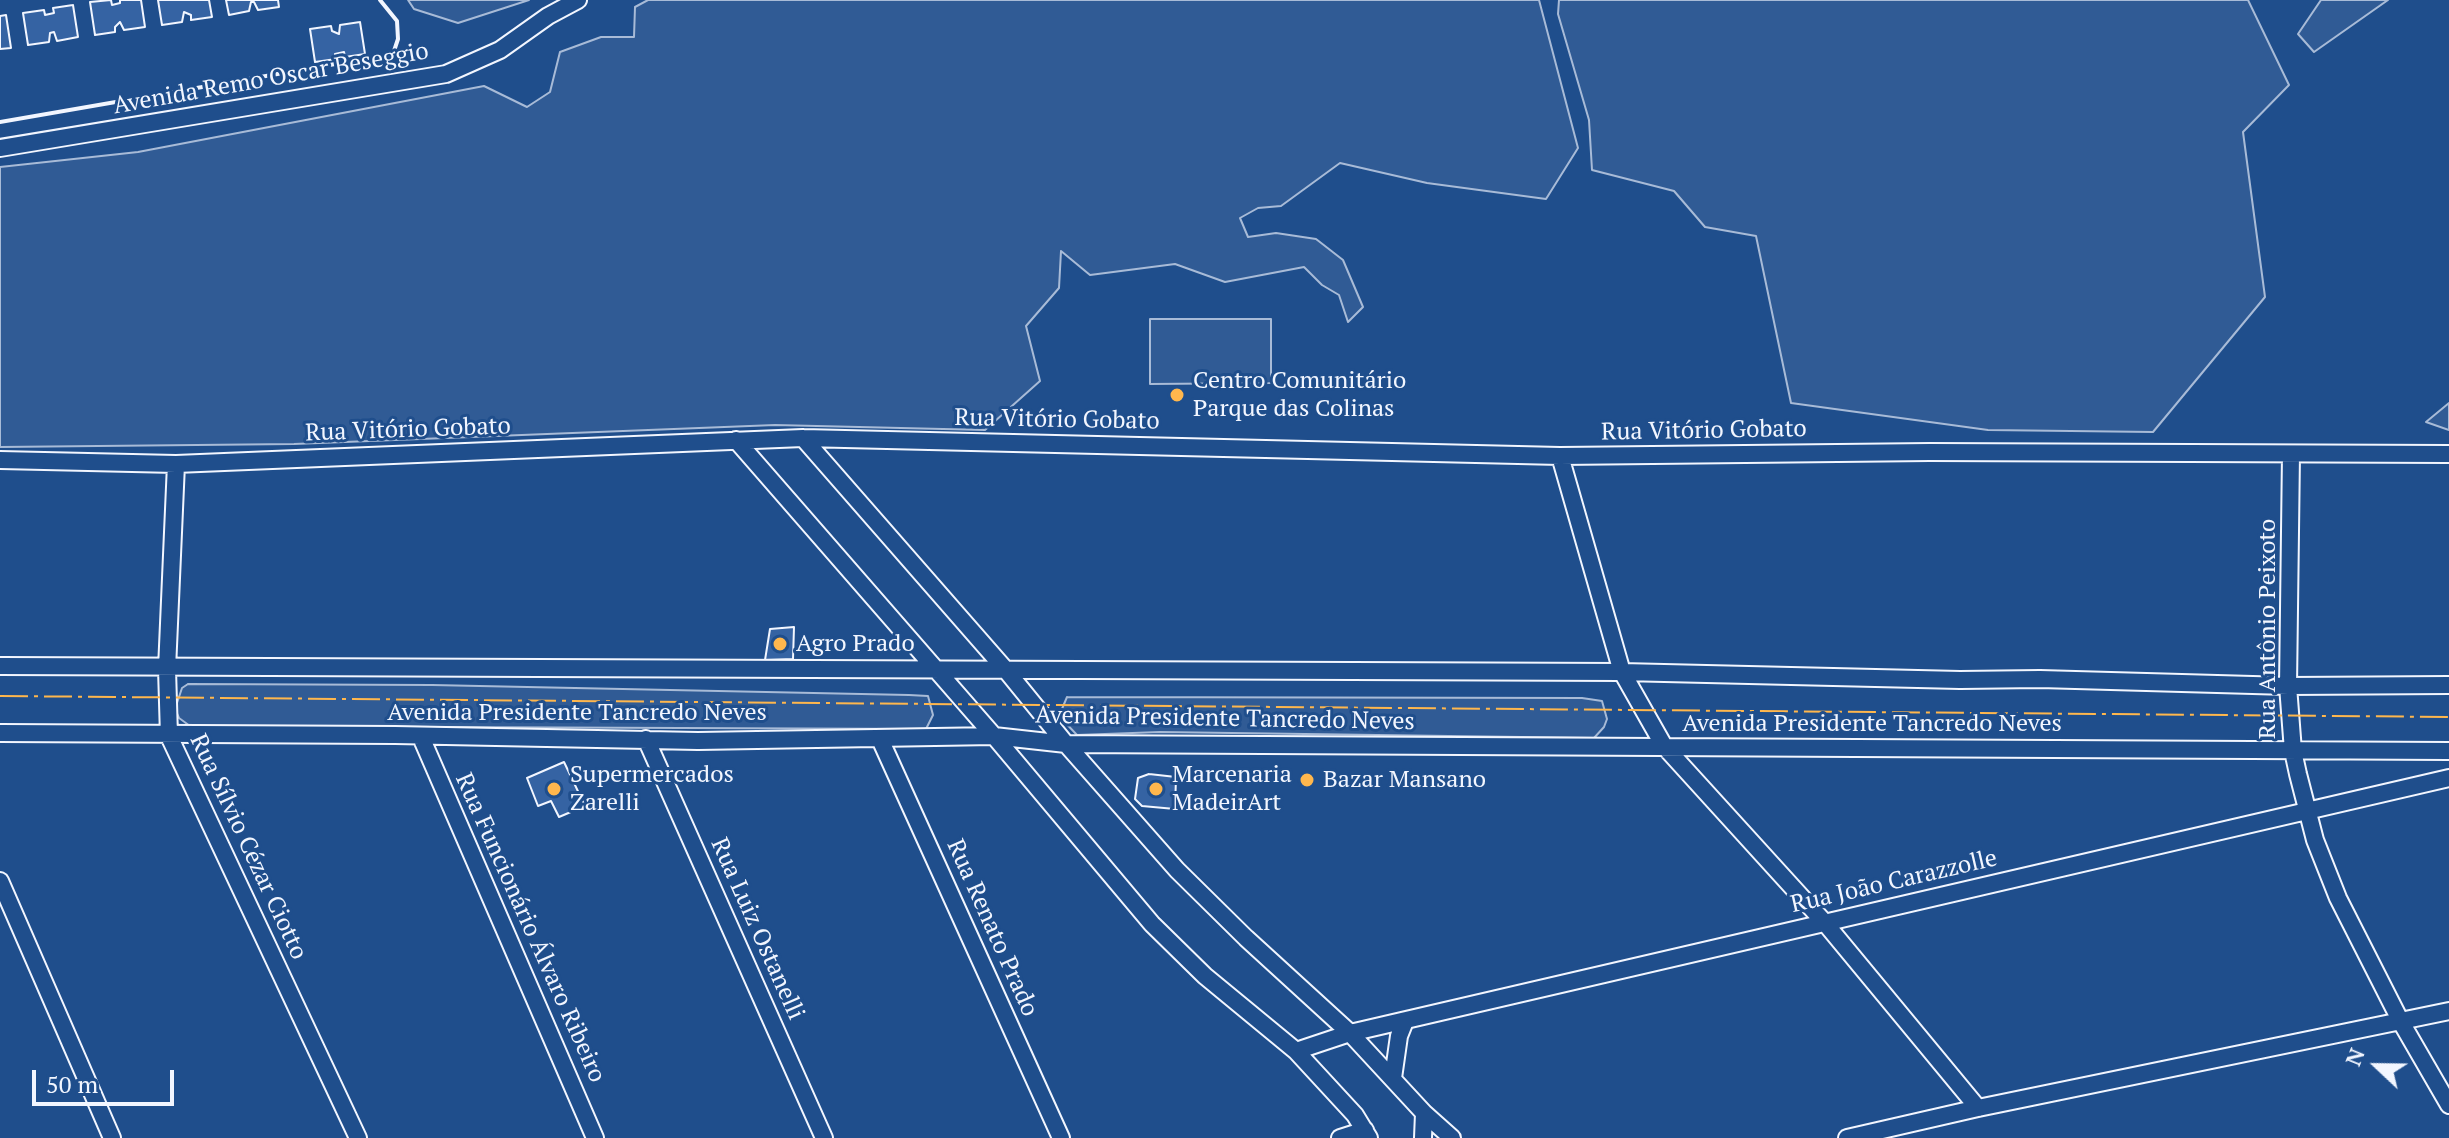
<!DOCTYPE html>
<meta charset="utf-8">
<style>
body{margin:0}
#map{position:relative;width:2449px;height:1138px;overflow:hidden;background:#1f4e8c;font-family:"PT Serif",serif}
canvas{display:block}
.north{position:absolute;left:2337px;top:1026px;width:80px;height:80px;-webkit-text-stroke:6px #1f4e8c;paint-order:stroke;rotate:292deg;font-size:22px;font-weight:700;line-height:32px;text-align:center;color:#f2f6ff}
.north::after{content:'';display:block;margin:auto;width:28px;height:36px;background:#f2f6ff;clip-path:polygon(50% 0,100% 100%,50% 72%,0 100%)}
.scale{position:absolute;left:32px;top:1070px;width:142px;height:36px;box-sizing:border-box;border:4px solid #f2f6ff;border-top:0;padding-left:10px;font-size:24px;line-height:28px;white-space:nowrap;color:#f2f6ff;-webkit-text-stroke:6px #1f4e8c;paint-order:stroke}
</style>
<div id="map">
<canvas width="2449" height="1138"></canvas>
<div class="north">N</div>
<div class="scale">50 m</div>
</div>
<script>
const ctx = document.querySelector('canvas').getContext('2d');
ctx.lineJoin = 'round';
function paint(path, color) { ctx.fillStyle = color; ctx.fill(path, 'evenodd'); }
const poly = rows => new Path2D(rows.map(r => 'M' + r).join(''));
function stroke(path, color, width, dash) { ctx.strokeStyle = color; ctx.lineWidth = width; ctx.lineCap = dash ? 'butt' : 'round'; ctx.setLineDash(dash || []); ctx.stroke(path); }
function drawText(font, color, halo, rows, align = 'center') {
  ctx.font = font + ' "PT Serif",serif'; ctx.lineWidth = 6; ctx.setLineDash([]); ctx.textBaseline = 'middle'; ctx.strokeStyle = halo; ctx.fillStyle = color; for (const [text, x, y, turn = 0] of rows) {
    ctx.save(); ctx.translate(x, y); ctx.rotate((+turn || 0) * Math.PI / 180); ctx.textAlign = isNaN(turn) ? turn : align; if (halo) ctx.strokeText(text, 0, 0); ctx.fillText(text, 0, 0); ctx.restore();
  }
}
const built = poly([
 [408,0,529,0,458,23,414,9,408,0],
 [648,0,1539,0,1578,148,1546,199,1427,183,1340,163,1281,206,1258,208,1240,218,1248,237,1276,233,1316,239,1343,260,1363,307,1348,322,1339,295,1322,285,1304,267,1225,282,1175,264,1090,275,1061,251,1059,288,1026,326,1040,381,985,430,775,425,294,444,0,447,0,167,138,152,484,86,527,107,550,92,560,52,601,37,634,37,635,7,648,0],
 [1559,0,2248,0,2289,85,2243,132,2265,297,2153,432,1988,430,1791,403,1756,236,1705,227,1674,191,1592,170,1589,120,1558,14,1559,0],
 [2321,0,2388,0,2314,52,2298,34,2321,0],
 [1150,319,1271,319,1271,383,1150,384,1150,319],
 [2449,403,2449,430,2426,422,2449,403],
 [188,684,432,685,909,695,928,696,933,715,926,729,190,726,179,718,175,709,182,688,188,684],
 [1067,697,1582,698,1602,701,1607,719,1604,727,1594,738,1160,732,1077,735,1059,716,1067,697]
]);
paint(built, '#305b95');
stroke(built, '#a8bbd7', 2);
const building = poly([
 [111,0,112,5,120,3,120,0,141,0,145,27,124,30,120,22,115,27,115,32,95,35,90,2,111,0],
 [158,0,209,0,212,17,191,20,191,15,184,12,182,22,162,25,158,0],
 [226,0,278,0,279,7,258,10,254,2,251,2,249,11,229,15,226,0],
 [73,5,78,37,57,41,54,32,50,33,49,42,28,45,23,13,44,10,45,15,54,13,53,8,73,5],
 [6,15,11,48,0,49,0,16,6,15],
 [360,22,365,54,345,57,344,52,335,54,336,59,315,62,310,29,331,26,332,31,339,34,340,25,360,22],
 [794,627,793,659,765,660,770,629,794,627],
 [564,762,585,806,559,817,551,801,538,806,527,778,564,762],
 [1149,774,1176,777,1175,809,1142,806,1135,799,1138,778,1149,774]
]);
paint(building, '#3563a3');
stroke(building, '#f2f6ff', 2);
const minor = poly([
 [0,148,446,74,500,50,548,16,578,0],
 [803,438,1005,669,1066,744,1177,870,1246,938,1350,1033,1424,1113,1452,1138],
 [736,440,994,736,1152,924,1205,976,1296,1051,1355,1115,1369,1138],
 [2291,454,2288,686,2293,751,2298,774,2315,840,2338,898,2401,1022,2449,1105],
 [1560,456,1622,672,1664,746,1825,923,1978,1108],
 [0,460,176,464,803,438,1560,456,1930,452,2449,454],
 [176,464,167,669,169,736,358,1138],
 [0,666,1622,672,1960,680,2040,679,2288,686,2449,685],
 [0,733,395,735,698,741,994,736,1066,744,2449,751],
 [421,737,595,1138],
 [646,739,824,1138],
 [880,739,1061,1138],
 [0,881,112,1138],
 [1296,1051,1350,1033,2449,778],
 [1393,1078,1399,1036,1405,1021],
 [1340,1138,1365,1130],
 [1423,1138,1424,1113],
 [1847,1138,1978,1108,2449,1011]
]);
stroke(minor, '#f2f6ff', 20);
stroke(minor, '#1f4e8c', 16);
stroke(poly([
 [0,122,393,54,398,39,397,21,380,0]
]), '#f2f6ff', 4);
stroke(poly([
 [0,696,2449,717]
]), '#ffb74d', 2, [28, 6, 4, 6]);
for (const [x, y, r, color] of [
 [1177,395,8,"#ffb74d"],
 [780,644,8,"#ffb74d"],
 [1307,780,8,"#ffb74d"],
 [554,789,8,"#ffb74d"],
 [1156,789,8,"#ffb74d"]
]) { const dot = new Path2D(); dot.arc(x, y, r, 0, 2 * Math.PI); ctx.fillStyle = color; ctx.fill(dot); stroke(dot, '#1f4e8c', 3); }
drawText('24px', '#f2f6ff', '#1f4e8c', [
 ["Avenida Remo Oscar Beseggio",271,79,-10],
 ["Rua Vitório Gobato",1057,420,1],
 ["Rua Vitório Gobato",408,430,-2],
 ["Rua Vitório Gobato",1704,431,-1],
 ["Rua Antônio Peixoto",2268,629,-90],
 ["Avenida Presidente Tancredo Neves",577,713],
 ["Avenida Presidente Tancredo Neves",1225,719,1],
 ["Avenida Presidente Tancredo Neves",1872,724],
 ["Rua Sílvio Cézar Ciotto",248,847,65],
 ["Rua João Carazzolle",1894,882,-13],
 ["Rua Funcionário Álvaro Ribeiro",530,928,66],
 ["Rua Renato Prado",992,928,66],
 ["Rua Luiz Ostanelli",757,929,66]
]);
drawText('24px', '#f2f6ff', '#1f4e8c', [
 ["Centro Comunitário",1193,381],
 ["Parque das Colinas",1193,409],
 ["Agro Prado",796,644],
 ["Supermercados",570,775],
 ["Zarelli",570,803],
 ["Marcenaria",1172,775],
 ["MadeirArt",1172,803],
 ["Bazar Mansano",1323,780]
], 'left');
</script>
